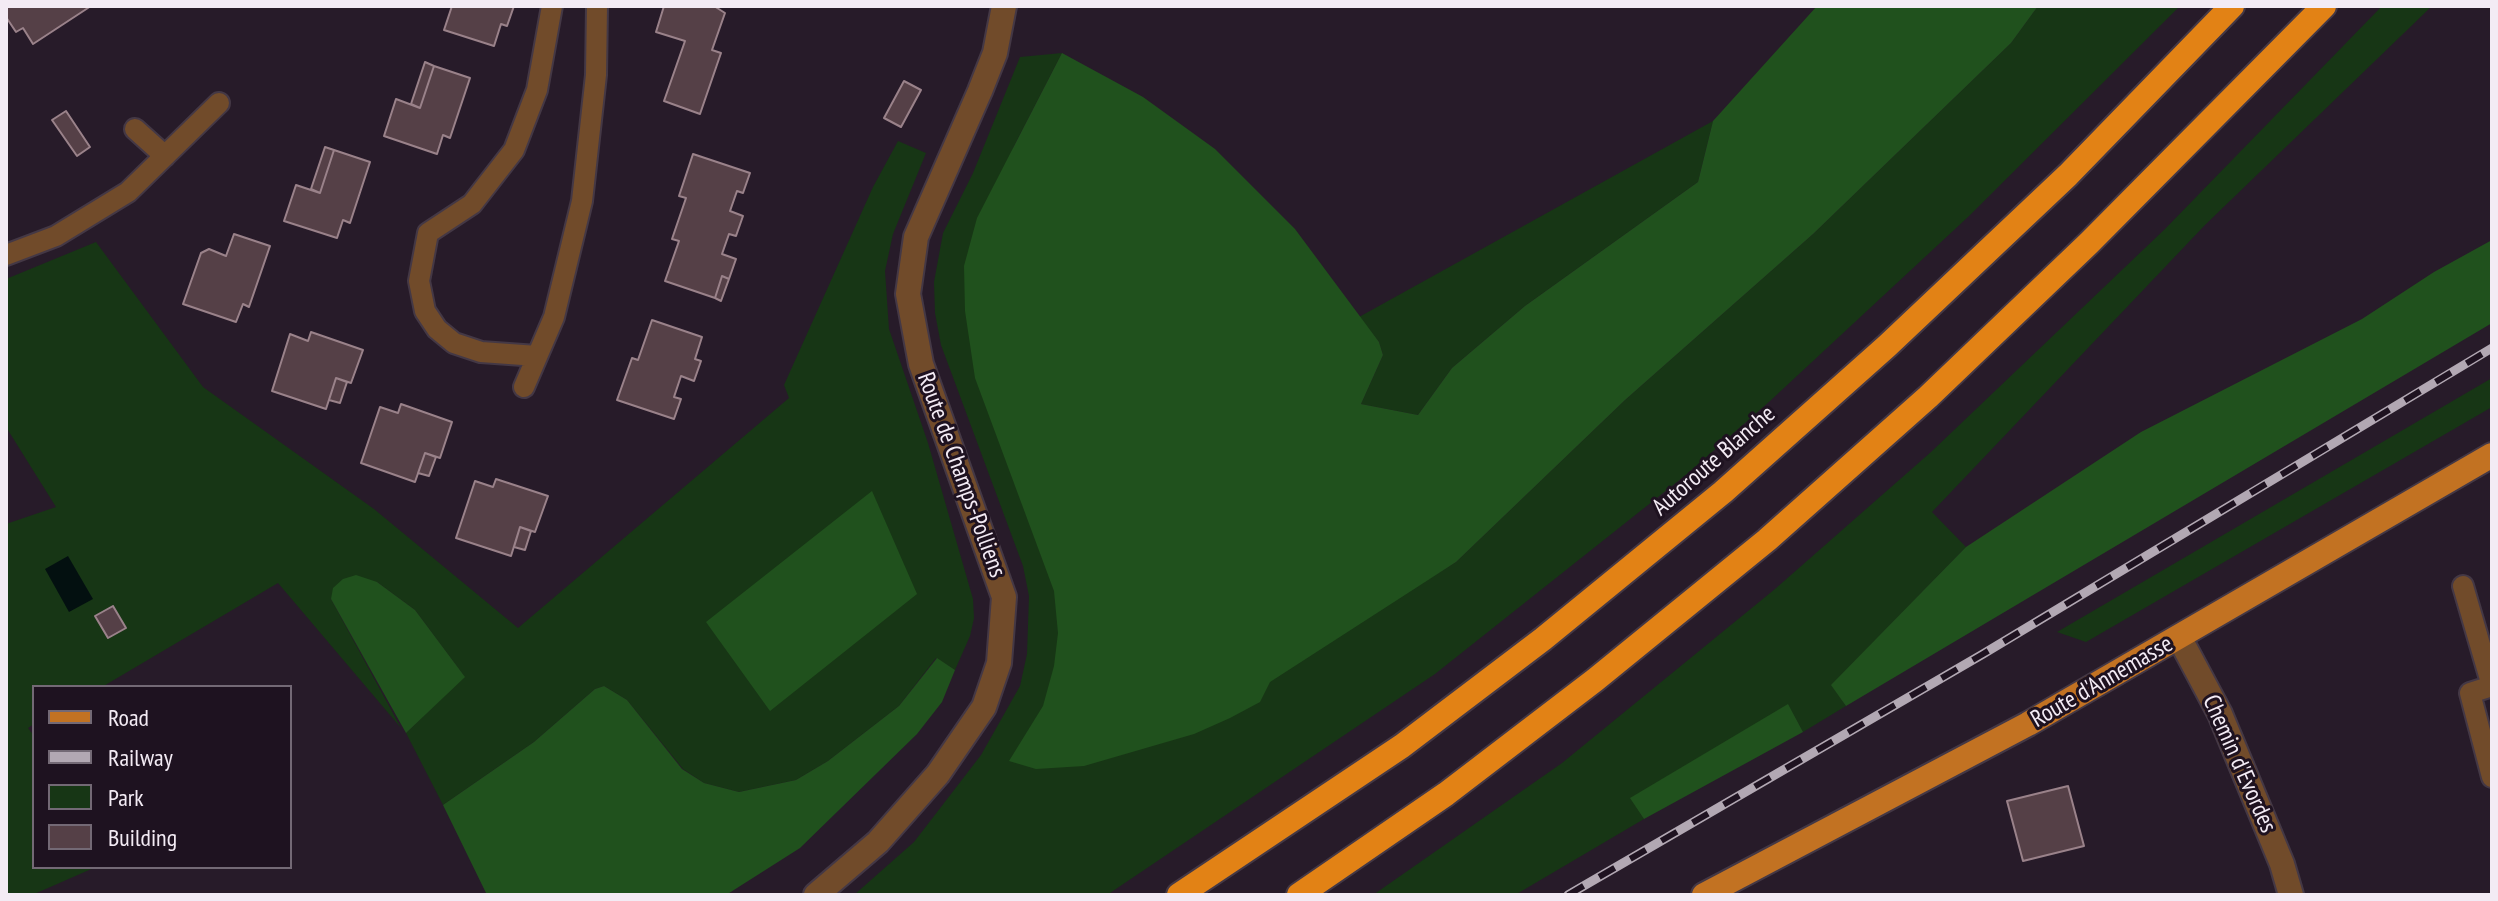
<!DOCTYPE html>
<style>
body{margin:0}
#map{position:relative;width:2498px;height:901px;overflow:hidden;background:#271b29;font-family:"PT Sans Narrow",sans-serif}
canvas{display:block}
.frame{position:absolute;inset:0;border:8px solid #f3ebf4;pointer-events:none}
.legend{position:absolute;left:32px;top:685px;width:260px;height:184px;box-sizing:border-box;background:#1e1220;border:2px solid #736975;margin:0;padding:10px 14px;list-style:none;font-size:24px;color:#f3ebf4}
.legend li{display:flex;align-items:center;gap:16px;height:40px}
.legend b{width:40px;border:2px solid #736975}
</style>
<div id="map">
<canvas width="2498" height="901"></canvas>
<div class="frame"></div>
<ul class="legend">
<li><b style="height:10px;background:#c27222"></b>Road</li>
<li><b style="height:10px;background:#b2a8b3"></b>Railway</li>
<li><b style="height:22px;background:#173615"></b>Park</li>
<li><b style="height:22px;background:#554047"></b>Building</li>
</ul>
</div>
<script>
const ctx = document.querySelector('canvas').getContext('2d');
ctx.lineJoin = 'round';
function paint(path, color) { ctx.fillStyle = color; ctx.fill(path, 'evenodd'); }
const poly = rows => new Path2D(rows.map(r => 'M' + r).join(''));
function stroke(path, color, width, dash) { ctx.strokeStyle = color; ctx.lineWidth = width; ctx.lineCap = dash ? 'butt' : 'round'; ctx.setLineDash(dash || []); ctx.stroke(path); }
function drawText(font, color, halo, rows, align = 'center') {
  ctx.font = font + ' "PT Sans Narrow",sans-serif'; ctx.lineWidth = 6; ctx.setLineDash([]); ctx.textBaseline = 'middle'; ctx.strokeStyle = halo; ctx.fillStyle = color; for (const [text, x, y, turn = 0] of rows) {
    ctx.save(); ctx.translate(x, y); ctx.rotate((+turn || 0) * Math.PI / 180); ctx.textAlign = isNaN(turn) ? turn : align; if (halo) ctx.strokeText(text, 0, 0); ctx.fillText(text, 0, 0); ctx.restore();
  }
}
paint(poly([
 [2038,6,2180,6,1968,217,1770,401,1687,474,1435,674,1107,895,854,895,914,842,981,755,1020,686,1027,654,1029,596,1023,566,941,345,935,313,934,282,943,233,973,173,1020,57,1062,53,1013,148,1386,605,1456,562,1625,400,1813,234,2011,43],
 [2382,6,2432,6,2205,225,1932,512,1966,547,1832,685,1846,706,1803,732,1788,705,1631,798,1644,819,1515,895,1373,895,1562,763,1775,589,1931,452,2165,229],
 [1713,121,1698,182,1525,306,1452,368,1418,415,1361,404,1383,355,1379,342,1359,317],
 [898,141,926,153,893,234,885,271,889,329,928,443,973,599,974,618,970,636,955,670,936,658,899,706,828,761,796,780,739,792,704,783,683,769,627,700,604,686,595,689,534,742,443,805,406,733,464,676,415,610,377,582,331,599,401,728,278,583,102,687,34,687,34,724,28,728,34,736,34,867,96,867,32,895,6,895,6,524,56,507,6,427,6,279,96,242,203,387,374,509,518,628,789,398,784,385,873,187],
 [2492,378,2492,407,2086,642,2057,632]
]), '#173615');
paint(poly([
 [1817,6,2038,6,2011,43,1813,234,1625,400,1456,562,1270,682,1260,702,1230,718,1194,734,1084,766,1036,769,1009,761,1043,706,1054,666,1058,633,1054,591,975,378,965,311,964,266,977,218,1062,53,1143,97,1215,149,1295,229,1379,342,1383,355,1361,404,1418,415,1452,368,1525,306,1698,182,1713,121],
 [2492,240,2492,323,1846,706,1831,685,1966,547,2141,432,2362,319,2434,272],
 [872,491,917,594,770,711,706,622],
 [356,575,377,582,415,610,465,677,406,733,331,599,333,588,343,579],
 [937,658,955,670,942,702,917,734,800,848,726,895,487,895,443,805,534,742,595,689,604,686,627,700,682,769,704,783,739,792,796,780,828,761,899,706],
 [1788,704,1803,732,1644,819,1630,798]
]), '#20511d');
paint(poly([
 [68,556,93,599,69,612,45,569]
]), '#031010');
const building = poly([
 [6,6,91,6,33,44,23,28,16,32,6,17,6,6],
 [452,6,514,6,507,26,501,24,494,46,444,30,452,6],
 [664,6,714,6,725,13,712,50,721,53,700,114,664,101,685,41,656,32,664,6],
 [425,62,434,66,420,108,411,104,425,62],
 [434,66,470,78,450,138,443,135,437,154,384,136,396,99,420,108,434,66],
 [904,81,921,90,901,127,884,118,904,81],
 [66,111,90,147,77,156,52,120,66,111],
 [325,147,334,150,320,193,311,189,325,147],
 [334,150,370,162,350,223,343,220,337,238,284,221,296,185,320,193,334,150],
 [693,154,750,173,743,193,737,191,730,211,743,216,736,236,729,234,722,254,736,259,729,279,722,276,715,298,665,281,679,241,672,239,686,198,679,196,693,154],
 [234,234,270,246,249,307,243,304,236,322,183,304,201,253,209,249,226,256,234,234],
 [722,276,729,279,721,301,715,298,722,276],
 [652,320,702,337,695,359,701,361,694,381,681,376,674,397,681,399,674,419,617,400,632,358,638,360,652,320],
 [311,332,363,350,351,383,336,378,326,409,272,391,290,334,308,341,311,332],
 [336,378,347,382,340,403,329,400,336,378],
 [401,404,452,422,440,458,425,453,415,482,361,463,380,407,398,413,401,404],
 [425,453,436,457,429,476,418,473,425,453],
 [496,479,548,496,535,532,520,527,511,556,456,538,475,481,493,487,496,479],
 [520,527,531,531,525,550,514,547,520,527],
 [113,606,126,628,108,638,95,616,113,606],
 [2068,786,2084,846,2023,861,2007,801,2068,786]
]);
paint(building, '#554047');
stroke(building, '#9a828a', 2);
const service = poly([
 [135,129,165,156],
 [6,255,56,236,128,192,219,103],
 [537,356,481,352,454,343,437,329,425,311,419,281,428,233,472,204,514,150,537,90,552,6],
 [524,387,554,317,582,201,596,75,597,6],
 [2463,586,2492,686,2470,693,2492,777]
]);
const minor = poly([
 [2179,637,2220,714,2282,864,2291,895]
]);
const tertiary = poly([
 [816,895,878,842,938,774,984,707,999,663,1004,597,921,364,908,294,916,237,980,91,995,53,1004,6]
]);
const primary = poly([
 [1704,895,2028,724,2492,455]
]);
const motorway = poly([
 [1179,895,1402,746,1543,639,1723,492,1887,346,2068,175,2232,6],
 [1299,895,1446,794,1595,680,1767,540,1928,397,2089,243,2324,6]
]);
stroke(service, '#443845', 24);
stroke(minor, '#443845', 28);
stroke(tertiary, '#443845', 28);
stroke(primary, '#443845', 28);
stroke(motorway, '#443845', 28);
stroke(service, '#714b2a', 20);
stroke(minor, '#714b2a', 24);
stroke(tertiary, '#714b2a', 24);
stroke(primary, '#c27222', 24);
stroke(motorway, '#e28215', 24);
const rail = poly([
 [1568,895,1983,654,2492,348]
]);
stroke(rail, '#b2a8b3', 9);
stroke(rail, '#1e1220', 6, [18]);
drawText('24px', '#f3ebf4', '#1e1220', [
 ["Autoroute Blanche",1714,461,-41],
 ["Route de Champs-Polliens",961,475,70],
 ["Route d'Annemasse",2102,682,-30],
 ["Chemin d'Evordes",2239,764,66]
]);
</script>
